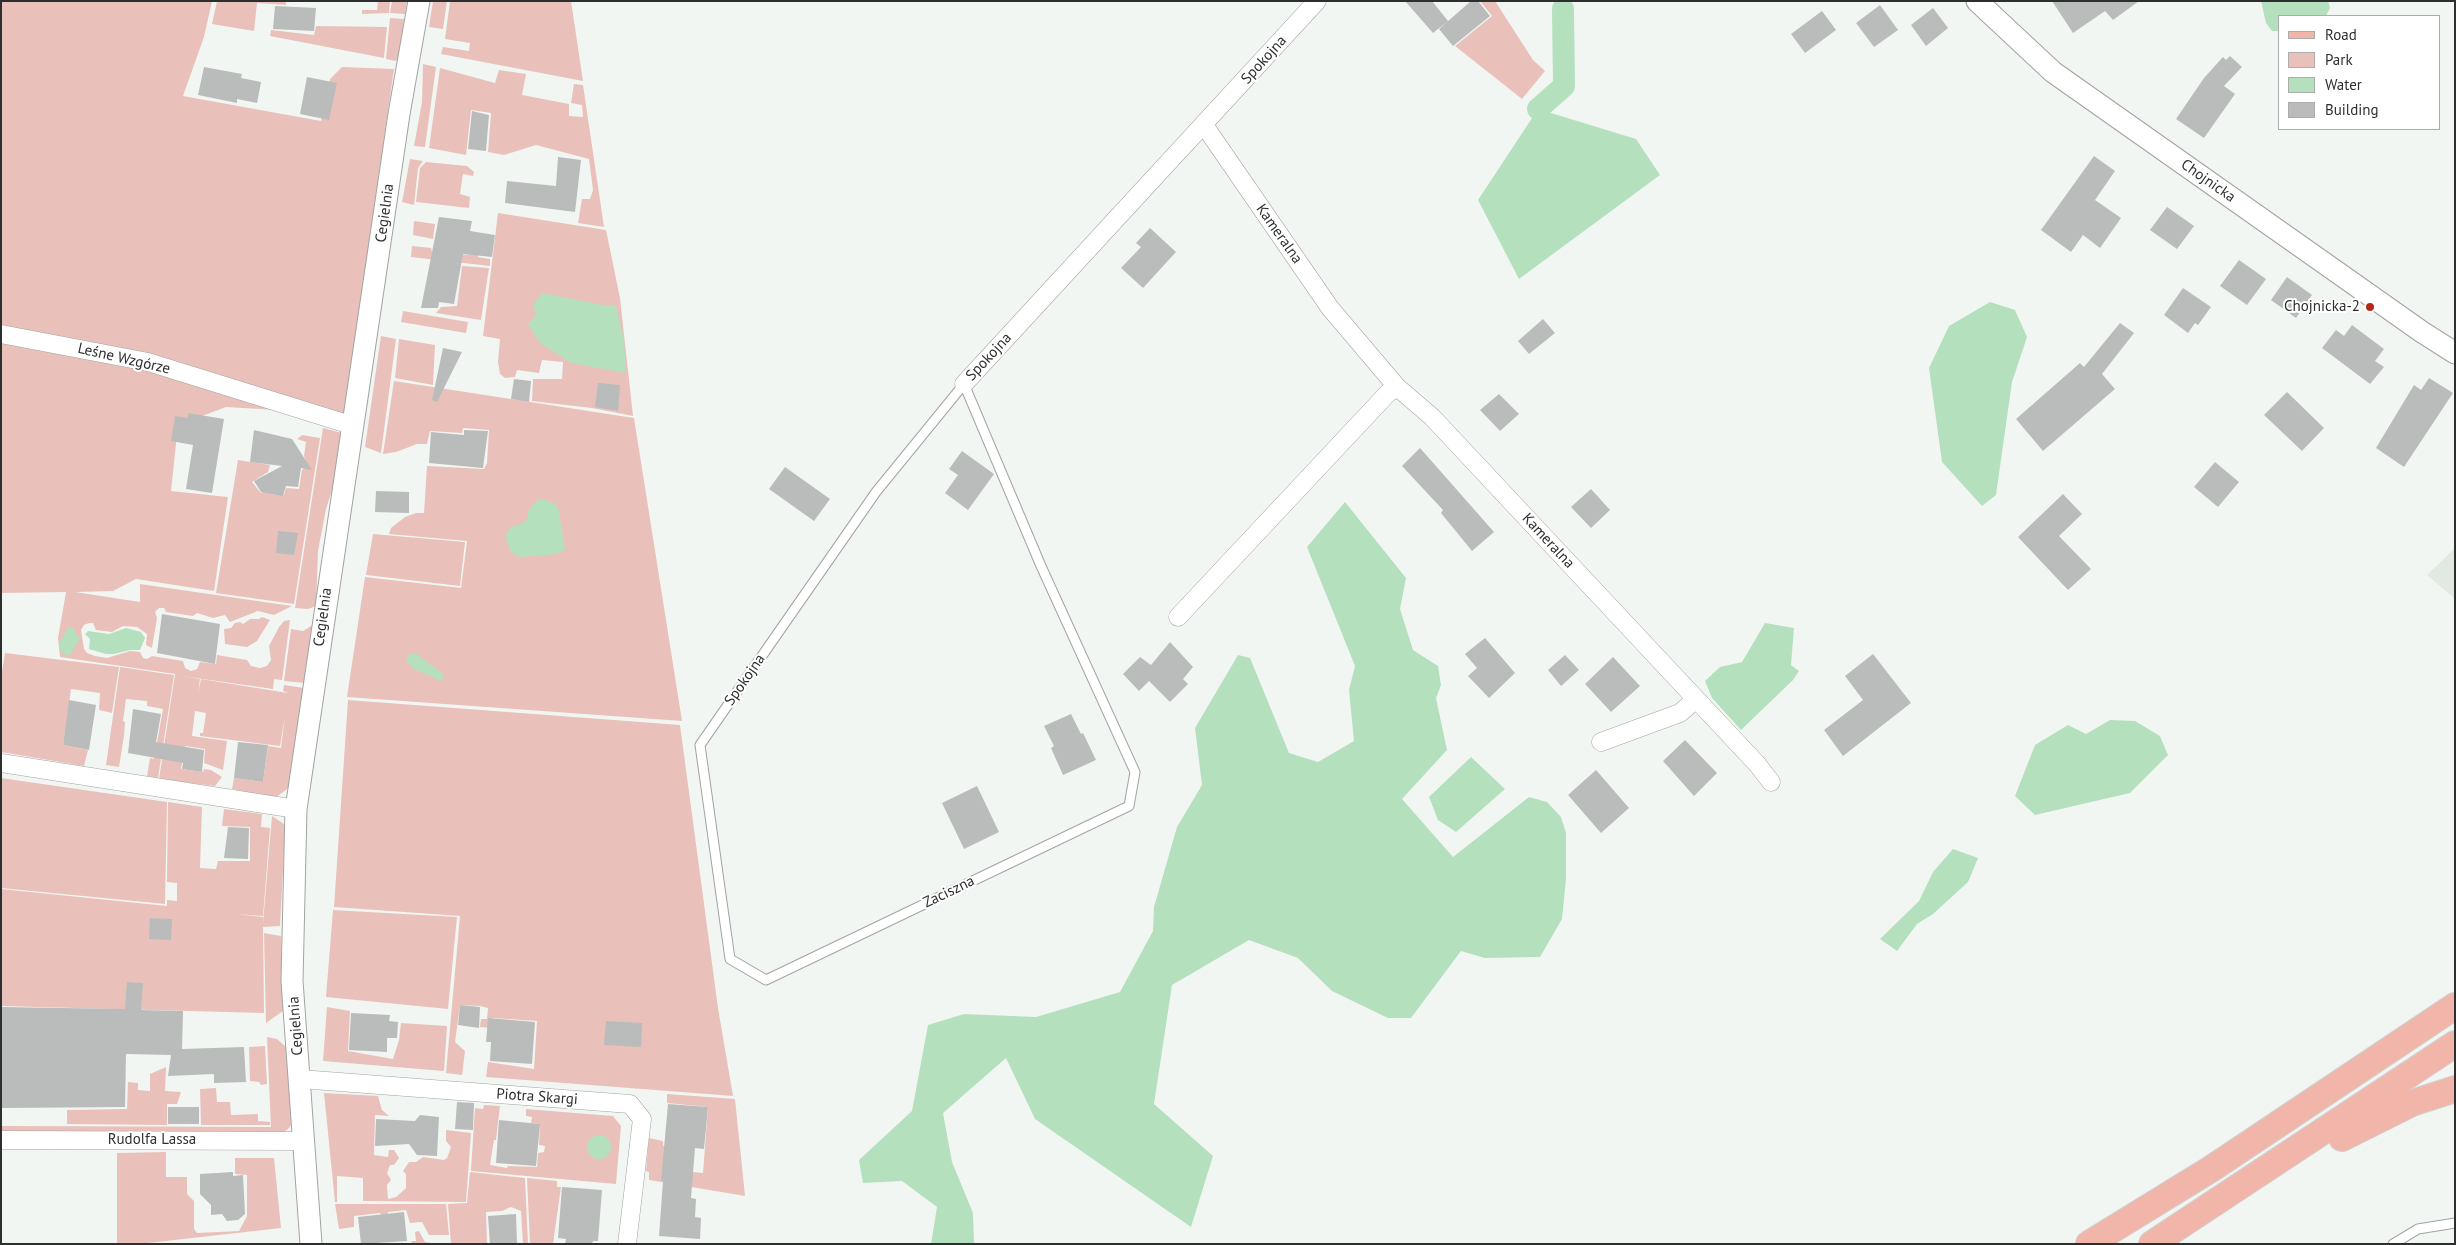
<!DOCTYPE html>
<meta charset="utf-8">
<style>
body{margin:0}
#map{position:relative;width:2456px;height:1245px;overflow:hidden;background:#f2f6f3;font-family:"PT Sans",sans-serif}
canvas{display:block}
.frame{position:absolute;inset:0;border:2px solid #2d2f2e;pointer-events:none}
.legend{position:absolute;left:2278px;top:15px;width:162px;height:115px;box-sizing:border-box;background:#fff;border:1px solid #abacab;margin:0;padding:6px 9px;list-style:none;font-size:15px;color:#2d2f2e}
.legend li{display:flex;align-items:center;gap:10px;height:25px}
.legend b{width:25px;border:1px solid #abacab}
</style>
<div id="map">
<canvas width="2456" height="1245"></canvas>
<div class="frame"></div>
<ul class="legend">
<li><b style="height:6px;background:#f1b5aa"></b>Road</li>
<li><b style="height:14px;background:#e9c1ba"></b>Park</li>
<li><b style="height:14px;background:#b5e0be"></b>Water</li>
<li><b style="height:14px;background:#b9bcba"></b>Building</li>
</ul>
</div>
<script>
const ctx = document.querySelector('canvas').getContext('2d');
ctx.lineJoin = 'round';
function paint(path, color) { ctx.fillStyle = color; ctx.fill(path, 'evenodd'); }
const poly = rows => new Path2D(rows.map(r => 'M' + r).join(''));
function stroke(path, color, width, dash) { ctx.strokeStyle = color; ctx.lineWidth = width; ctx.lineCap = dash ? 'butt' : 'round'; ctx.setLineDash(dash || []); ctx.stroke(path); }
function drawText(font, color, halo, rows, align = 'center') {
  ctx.font = font + ' "PT Sans",sans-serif'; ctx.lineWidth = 4; ctx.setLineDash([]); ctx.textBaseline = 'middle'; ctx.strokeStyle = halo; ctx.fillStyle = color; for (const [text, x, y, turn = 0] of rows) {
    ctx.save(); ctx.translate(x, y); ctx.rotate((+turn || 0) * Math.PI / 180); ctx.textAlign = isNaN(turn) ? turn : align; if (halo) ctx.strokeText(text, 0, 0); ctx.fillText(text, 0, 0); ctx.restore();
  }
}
paint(poly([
 [2455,548,2455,599,2427,575]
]), '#e0eae2');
paint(poly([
 [1,1,212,1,204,37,183,96,321,121,330,79,342,67,394,69,344,414,226,407,178,425,171,491,228,497,214,591,136,579,113,591,75,592,140,602,140,584,292,606,274,615,258,611,230,622,225,615,213,618,197,613,193,616,166,612,164,608,159,608,155,612,157,618,152,648,146,645,147,634,137,627,123,626,112,632,96,630,93,623,89,623,84,625,81,630,84,649,87,653,95,656,107,658,130,651,140,652,143,658,147,659,152,656,183,661,185,668,191,671,197,669,200,662,216,664,217,655,247,660,251,666,260,668,267,666,271,660,269,646,279,627,284,621,290,620,282,680,274,679,273,689,182,676,200,679,198,693,201,679,288,693,283,691,284,685,304,688,290,784,287,789,275,798,232,789,234,778,263,782,268,746,281,748,285,716,280,746,200,736,200,733,203,733,206,713,195,711,192,736,227,741,223,770,204,763,205,749,185,746,181,769,203,772,204,769,211,770,222,777,215,786,159,779,175,674,60,657,58,638,66,592,1,593],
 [217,1,286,1,286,5,257,3,254,31,212,24],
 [378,1,390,1,389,13,362,14,362,10,377,10],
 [392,1,407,1,405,14,390,13],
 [433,1,447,1,443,29,429,27],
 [450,1,571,1,583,81,441,54,443,47,469,51,470,43,445,39],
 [1480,1,1495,1,1533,60,1545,71,1522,99,1455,46,1492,16],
 [390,18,404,19,399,57,396,61,386,59],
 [316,26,387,27,384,58,270,36,271,30,314,35],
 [423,64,436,67,425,147,414,146,422,102],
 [440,68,495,83,499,70,526,74,522,95,569,104,569,116,583,117,582,105,571,103,574,84,583,85,604,227,578,223,582,199,590,199,593,190,589,159,536,145,504,155,488,152,491,113,471,110,466,155,429,148],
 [410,159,423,161,418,168,414,205,402,202],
 [426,162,467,166,474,172,473,176,463,174,460,194,470,197,469,208,416,202,420,168],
 [498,213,606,230,620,298,633,416,592,408,532,401,533,379,562,379,563,362,542,360,539,373,517,370,515,377,505,378,500,374,498,362,500,339,483,336],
 [414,221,435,224,433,239,413,235],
 [472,233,482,234,478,257,490,259,490,266,411,257,412,246,431,248,432,252,469,255],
 [462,266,489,268,481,320,436,313,441,307,457,306],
 [403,311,468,322,466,333,401,322],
 [381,336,396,339,381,453,365,447],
 [399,339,435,345,433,385,395,378],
 [394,381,634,418,682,721,347,697,365,577,461,588,467,541,389,534,391,528,405,517,416,513,424,513,427,466,484,469,487,463,489,430,463,428,462,433,430,431,427,444,417,444,396,452,383,454],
 [323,428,342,433,334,484,326,509,318,551,316,606,308,609,295,608],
 [302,435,320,438,294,604,216,593,238,460,270,465,268,472,252,482,261,493,269,488,271,494,284,495,286,488,299,489,302,470,307,465,304,456,306,442,297,439],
 [373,534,465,542,460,586,366,575],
 [262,617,270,620,257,641,247,647,225,644,224,629,231,628,235,623,240,622,243,624,250,619,259,619],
 [311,626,314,626,305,683,284,681,291,629,303,631],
 [5,653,119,667,112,713,99,710,100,693,71,689,63,745,88,750,84,766,1,752,1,678],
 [120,667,174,675,158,778,147,776,150,758,154,759,163,709,147,706,147,701,126,699,123,721,125,722,124,736,119,767,106,765],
 [348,700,680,725,718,1008,733,1096,486,1077,488,1062,534,1069,537,1021,493,1018,491,1028,480,1027,481,1019,487,1019,488,1008,480,1006,460,1005,455,1042,465,1051,462,1075,446,1073,460,916,334,907],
 [1,778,167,802,165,904,1,888],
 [168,802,202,807,200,868,216,869,218,861,250,861,250,827,222,826,224,809,262,814,261,827,270,828,263,916,236,914,263,917,263,923,272,816,284,824,285,832,280,926,263,927,264,1013,1,1006,1,889,167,906,167,900,177,901,177,883,167,882],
 [333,910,457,917,448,1009,326,997],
 [264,933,281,936,283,1011,266,1023],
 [327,1007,350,1011,348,1051,393,1059,399,1040,401,1023,447,1026,444,1071,323,1061],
 [267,1037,277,1039,286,1047,292,1122,290,1127,282,1134,1,1135,1,1126,271,1127],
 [265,1046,267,1084,261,1085,259,1082,250,1081,249,1047],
 [166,1067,165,1091,181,1092,177,1104,167,1104,167,1125,67,1124,67,1110,127,1109,128,1082,138,1083,138,1090,150,1091,150,1074],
 [216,1088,217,1102,230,1102,231,1115,258,1114,258,1121,270,1122,270,1125,201,1125,200,1089],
 [324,1093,378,1096,382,1110,389,1116,375,1115,374,1155,388,1157,389,1150,394,1150,399,1158,394,1165,390,1165,387,1173,391,1180,387,1185,388,1199,396,1197,406,1188,406,1174,403,1171,409,1162,416,1162,423,1157,444,1160,447,1158,451,1147,446,1141,446,1130,471,1133,466,1202,363,1201,363,1178,337,1176,337,1202,335,1202],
 [667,1094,735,1099,745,1196,649,1180,649,1172,646,1171,649,1138,663,1141,663,1146,668,1147,666,1169,703,1173,708,1107,667,1103],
 [484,1105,500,1106,496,1140,494,1140,490,1165,507,1168,508,1166,537,1167,538,1153,544,1152,545,1146,539,1145,540,1124,531,1123,532,1117,526,1116,526,1109,613,1116,621,1126,616,1184,471,1171,475,1108,483,1109],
 [166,1152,166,1177,187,1177,187,1194,194,1201,194,1229,197,1233,239,1231,247,1216,247,1175,235,1174,235,1158,274,1158,281,1228,139,1244,117,1244,117,1153],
 [470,1172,525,1178,528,1244,523,1244,521,1211,511,1207,502,1211,486,1212,487,1244,451,1244,448,1204,467,1203],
 [527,1178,557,1181,557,1187,561,1187,553,1244,530,1244],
 [335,1204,446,1204,449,1235,429,1235,422,1222,410,1223,406,1210,388,1212,387,1218,382,1217,380,1213,354,1216,354,1227,339,1229],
 [419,1231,425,1242,438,1244,411,1244,412,1241,416,1241,415,1232]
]), '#e9c1ba');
paint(poly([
 [2261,1,2328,1,2330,8,2326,16,2280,16,2280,31,2272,31,2266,23],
 [1538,109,1636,139,1660,175,1519,279,1478,200],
 [543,293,602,305,616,305,624,340,626,373,571,363,540,343,528,324,536,315,533,304],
 [1990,302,2015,310,2027,337,2012,382,1996,495,1982,506,1942,462,1929,368,1949,326],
 [539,499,550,501,558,507,565,549,557,554,520,557,511,552,505,536,511,527,523,523,527,519,529,509],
 [1345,502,1406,578,1400,609,1413,650,1438,666,1441,685,1436,698,1447,750,1402,799,1453,857,1529,797,1547,802,1561,817,1566,833,1566,879,1562,919,1540,957,1485,958,1461,951,1411,1018,1388,1018,1332,991,1298,958,1249,940,1172,985,1154,1104,1213,1156,1191,1227,1035,1119,1006,1058,943,1113,952,1162,973,1213,974,1243,931,1244,937,1207,902,1181,863,1183,859,1160,912,1111,928,1025,964,1014,1036,1017,1120,992,1153,931,1154,907,1177,827,1202,785,1195,728,1238,655,1250,658,1289,753,1318,762,1354,741,1349,690,1355,666,1307,547],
 [1765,623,1794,628,1791,665,1799,671,1793,680,1741,730,1712,698,1705,681,1720,667,1742,662],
 [69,626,74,629,76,636,81,637,69,656,61,652,59,643],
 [126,628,141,632,145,638,140,650,130,650,114,654,106,654,89,649,90,639,85,634,88,631,109,634],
 [415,653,442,673,444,678,442,681,414,669,406,661,409,654],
 [2110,720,2135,721,2160,736,2168,755,2130,793,2035,815,2015,796,2035,745,2068,725,2086,734],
 [1471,757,1505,789,1456,832,1438,820,1429,797],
 [1953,849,1978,858,1968,882,1933,914,1917,924,1897,951,1880,939,1919,901,1933,872],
 '587 1147a12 12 0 1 1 24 0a12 12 0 1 1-24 0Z'
]), '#b5e0be');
stroke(poly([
 [1538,109,1564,86,1563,9]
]), '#b5e0be', 22);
paint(poly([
 [1405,1,1432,1,1448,21,1433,33],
 [1471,1,1478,1,1490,16,1453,46,1439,29],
 [2052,1,2139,1,2113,20,2105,11,2073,33],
 [1880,5,1898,30,1874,47,1856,23],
 [275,6,316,8,314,31,273,29],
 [1933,8,1948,28,1926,46,1911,25],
 [1822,11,1836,30,1805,53,1791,34],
 [2230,56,2242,67,2224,86,2235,94,2204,138,2176,119,2204,78,2223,57,2226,60],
 [204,67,242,74,241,78,261,82,257,103,237,99,237,103,198,95],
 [307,77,337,83,329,120,300,114],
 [472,111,489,115,486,151,468,149],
 [2094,156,2115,171,2095,200,2121,218,2100,248,2083,235,2071,252,2041,230],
 [558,157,581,160,575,212,505,203,507,181,556,186],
 [2167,207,2194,226,2177,249,2150,230],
 [439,217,472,221,470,231,495,235,492,257,463,254,454,304,439,302,438,308,421,308],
 [1150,228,1176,252,1143,288,1121,268,1141,247,1136,243],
 [2239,260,2266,279,2247,305,2220,286],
 [2287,277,2312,295,2296,318,2271,300],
 [2183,288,2211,307,2198,325,2195,323,2188,333,2164,315],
 [1543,319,1555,333,1529,354,1518,341],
 [2120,323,2134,333,2102,374,2115,389,2043,451,2016,419,2080,363,2084,367],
 [2352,325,2384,349,2375,361,2384,367,2370,384,2322,348,2336,330,2344,336],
 [443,348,462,352,437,402,432,400],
 [2429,378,2453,393,2404,467,2376,448,2414,385,2421,390],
 [514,379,531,381,529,402,511,399],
 [598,383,620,385,618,411,595,407],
 [2287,392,2324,428,2302,451,2264,415],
 [1499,394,1519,414,1500,431,1480,410],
 [188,413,224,419,212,493,186,489,193,445,171,441,175,416,188,418],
 [254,430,292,439,312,470,301,468,298,487,286,486,283,496,261,492,254,481,282,466,250,462],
 [464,430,488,431,483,468,429,463,431,432,464,435],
 [1420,448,1494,532,1472,551,1441,513,1443,510,1402,466],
 [962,451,994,474,968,510,945,493,958,475,949,469],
 [2215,462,2239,482,2218,507,2194,487],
 [785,467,830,499,814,521,769,489],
 [1591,489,1610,510,1591,528,1571,507],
 [376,491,409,492,409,513,375,512],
 [2063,494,2082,514,2059,536,2091,569,2068,590,2018,537],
 [278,531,298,533,294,555,276,553],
 [162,614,220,624,215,664,157,653],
 [1485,638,1515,673,1489,698,1468,676,1477,668,1465,654],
 [1170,642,1193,667,1183,679,1188,684,1170,702,1149,681,1139,691,1123,674,1140,657,1151,665],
 [1873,654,1911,703,1843,756,1824,730,1863,700,1845,676],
 [1565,655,1579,670,1561,686,1548,670],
 [1613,657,1640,686,1611,712,1585,684],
 [69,700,96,705,89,750,63,745],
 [133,709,161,714,156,742,204,750,202,772,182,769,183,763,128,753],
 [1071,714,1081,734,1083,733,1096,760,1063,775,1051,748,1054,746,1044,726],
 [1685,740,1717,773,1694,796,1663,761],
 [238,742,268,745,263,782,234,778],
 [1596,770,1629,808,1601,833,1568,795],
 [977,786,999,832,964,849,942,803],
 [228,827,249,828,248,859,224,858],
 [150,918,172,919,171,940,149,939],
 [127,982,143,983,141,1010,183,1011,182,1049,244,1047,246,1082,214,1083,214,1074,168,1076,171,1055,126,1054,125,1107,1,1108,1,1007,125,1009],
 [460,1005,480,1007,479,1028,458,1025],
 [351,1013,390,1015,389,1021,398,1022,397,1038,387,1038,387,1052,349,1050],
 [488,1018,535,1022,532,1064,490,1061,491,1042,486,1042],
 [606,1021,642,1023,641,1047,604,1045],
 [457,1102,474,1103,473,1130,455,1129],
 [668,1104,708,1107,704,1149,695,1148,691,1198,696,1199,695,1217,701,1218,700,1239,659,1236,663,1181,661,1181],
 [168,1107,199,1107,199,1124,168,1124],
 [420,1115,439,1117,437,1156,417,1155,409,1144,375,1146,376,1119,415,1121],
 [499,1120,540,1124,536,1166,496,1163],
 [233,1172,233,1176,243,1175,245,1214,238,1220,227,1221,222,1214,211,1215,211,1205,200,1194,200,1174],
 [562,1187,602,1190,598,1241,593,1241,592,1244,565,1244,566,1239,558,1238],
 [404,1212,407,1241,361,1244,358,1217],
 [516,1214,517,1244,490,1244,488,1216]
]), '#b9bcba');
const service = poly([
 [964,384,1041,566,1135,772,1129,806,766,980,730,959,700,745,876,492,964,384],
 [2393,1244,2418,1229,2455,1223]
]);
const minor = poly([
 [1204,125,1330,308,1397,387,1432,417,1757,764,1771,782],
 [1,334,148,362,354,426],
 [964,384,1317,1],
 [1178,617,1388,393,1397,387],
 [1601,742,1680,713,1696,699],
 [1,763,296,809],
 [300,1079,630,1104,642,1119,627,1244],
 [1,1140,303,1141]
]);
const tertiary = poly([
 [1977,1,2053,72,2422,332,2455,353],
 [311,1244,292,981,296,809,399,114,419,1]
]);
const primary = poly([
 [2342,1138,2412,1103,2455,1089],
 [2089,1244,2211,1169,2455,1006],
 [2152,1244,2455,1044]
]);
stroke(service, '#a1a4a1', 11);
stroke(minor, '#a1a4a1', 19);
stroke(tertiary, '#a1a4a1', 23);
stroke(primary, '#d1d1d1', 28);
stroke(service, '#fff', 9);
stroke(minor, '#fff', 18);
stroke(tertiary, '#fff', 21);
stroke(primary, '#f1b5aa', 26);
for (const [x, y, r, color] of [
 [2370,307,5,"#b52716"]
]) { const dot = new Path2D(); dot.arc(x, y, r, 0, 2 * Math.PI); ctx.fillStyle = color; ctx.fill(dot); stroke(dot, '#fff', 2); }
drawText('15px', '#2d2f2e', '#fff', [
 ["Spokojna",1264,60,-48],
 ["Chojnicka",2208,181,35],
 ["Cegielnia",385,213,-82],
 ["Kameralna",1279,234,55],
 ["Spokojna",989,357,-47],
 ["Leśne Wzgórze",124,359,13],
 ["Kameralna",1548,541,47],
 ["Cegielnia",323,617,-82],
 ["Spokojna",745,680,-55],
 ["Zaciszna",949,892,-26],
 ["Cegielnia",296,1026,-94],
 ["Piotra Skargi",537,1097,4],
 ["Rudolfa Lassa",152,1140]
]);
drawText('15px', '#2d2f2e', '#fff', [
 ["Chojnicka-2",2360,307]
], 'right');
</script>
